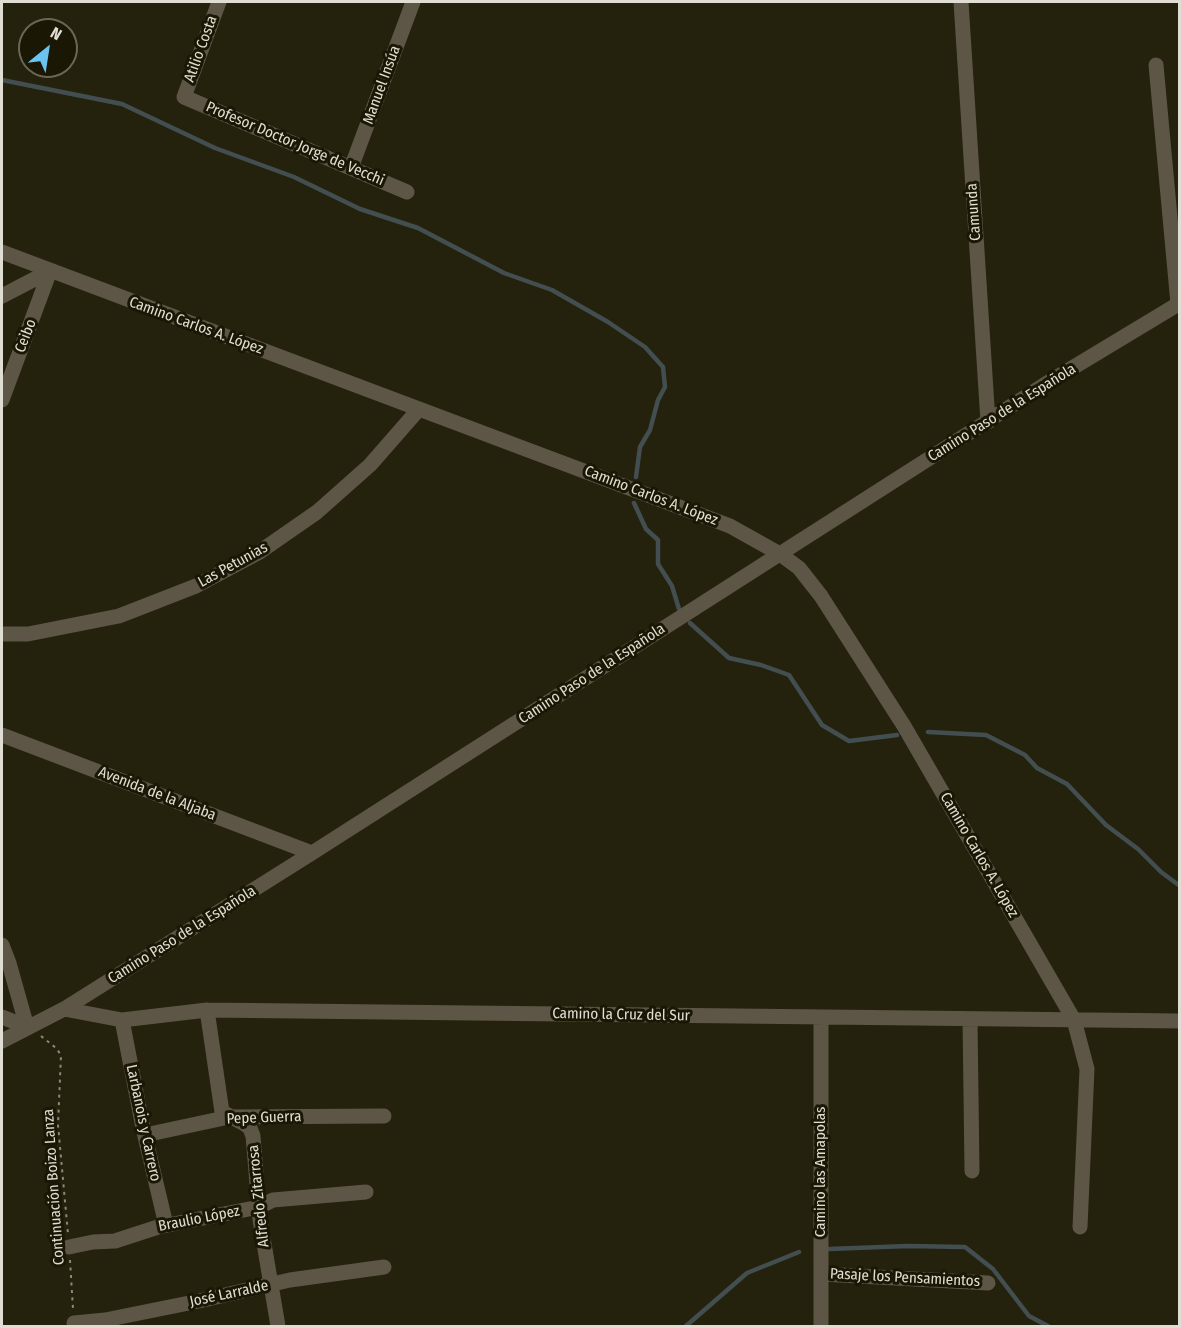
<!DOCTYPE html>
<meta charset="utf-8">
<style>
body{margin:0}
#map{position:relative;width:1181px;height:1328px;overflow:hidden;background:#24210d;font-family:"Fira Sans Condensed",sans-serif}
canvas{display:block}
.frame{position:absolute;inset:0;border:3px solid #e0ded2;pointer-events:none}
.north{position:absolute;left:18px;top:18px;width:60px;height:60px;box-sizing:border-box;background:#1a1705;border:2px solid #696757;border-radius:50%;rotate:30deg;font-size:16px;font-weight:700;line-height:24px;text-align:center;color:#e0ded2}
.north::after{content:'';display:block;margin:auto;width:21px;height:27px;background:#6ac3f1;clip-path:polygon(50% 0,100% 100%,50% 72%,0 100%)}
</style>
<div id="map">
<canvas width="1181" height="1328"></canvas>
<div class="frame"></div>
<div class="north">N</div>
</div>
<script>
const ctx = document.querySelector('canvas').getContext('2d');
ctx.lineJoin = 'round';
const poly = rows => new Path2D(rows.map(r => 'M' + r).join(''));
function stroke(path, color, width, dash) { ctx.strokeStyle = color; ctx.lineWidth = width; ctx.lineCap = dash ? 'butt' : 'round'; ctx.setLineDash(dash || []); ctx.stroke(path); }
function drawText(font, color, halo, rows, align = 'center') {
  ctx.font = font + ' "Fira Sans Condensed",sans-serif'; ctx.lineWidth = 6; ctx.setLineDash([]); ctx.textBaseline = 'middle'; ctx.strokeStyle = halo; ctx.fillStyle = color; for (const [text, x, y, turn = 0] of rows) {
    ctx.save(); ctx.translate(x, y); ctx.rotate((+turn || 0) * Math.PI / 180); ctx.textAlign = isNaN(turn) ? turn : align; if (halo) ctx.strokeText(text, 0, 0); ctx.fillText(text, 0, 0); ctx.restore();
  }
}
stroke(poly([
 [2,80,122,104,215,148,294,177,360,209,418,228,504,273,552,290,608,322,645,347,663,367,665,387,658,400,650,430,640,447,636,477],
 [634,503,646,529,658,540,658,564,672,586,679,609],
 [690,623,729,658,761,665,789,675,822,725,849,741,897,735],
 [928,732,986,735,1025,755,1037,768,1067,784,1106,825,1138,849,1161,872,1180,886],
 [829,1249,908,1246,965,1247,993,1269,1029,1316,1048,1326],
 [686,1326,747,1273,799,1252]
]), '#434e50', 4.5);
stroke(poly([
 [41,1036,56,1048,61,1055,58,1125,68,1234],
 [70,1260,73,1309]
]), '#8b8979', 2, [3, 4.5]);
stroke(poly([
 [219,2,184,97,407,192],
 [961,2,988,422],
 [1156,65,1178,304],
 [351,168,413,2],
 [2,252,730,526,780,554,799,568,821,596,904,726,1074,1020,1087,1069,1080,1227],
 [2,296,50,271],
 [2,400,50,271],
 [2,634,28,634,119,616,196,586,258,553,317,512,370,465,419,409],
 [2,735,312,853],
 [2,945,9,963,27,1027],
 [64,1009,122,1020,207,1010,1180,1021],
 [207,1010,222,1112,243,1123,250,1128,253,1136,260,1220,278,1326],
 [2,1017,27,1027],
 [821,1017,821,1326],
 [970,1019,972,1171],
 [122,1020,143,1128,166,1225],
 [2,1041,64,1009,312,853,1044,385,1180,303],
 [145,1135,229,1117,384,1116],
 [69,1247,93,1242,115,1241,158,1227,259,1207,273,1200,366,1192],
 [821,1274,988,1283],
 [74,1323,105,1320,199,1301,290,1280,384,1267]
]), '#5d5545', 15);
drawText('15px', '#e0ded2', '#1a1705', [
 ["Atilio Costa",201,49,-70],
 ["Manuel Insúa",382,85,-70],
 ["Profesor Doctor Jorge de Vecchi",295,144,23],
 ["Camunda",974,212,-94],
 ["Camino Carlos A. López",196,326,20],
 ["Ceibo",26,336,-69],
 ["Camino Paso de la Española",1002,413,-32],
 ["Camino Carlos A. López",651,496,21],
 ["Las Petunias",233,565,-29],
 ["Camino Paso de la Española",592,674,-33],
 ["Avenida de la Aljaba",157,794,21],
 ["Camino Carlos A. López",979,855,60],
 ["Camino Paso de la Española",182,935,-32],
 ["Camino la Cruz del Sur",621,1015,1],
 ["Pepe Guerra",264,1118,-2],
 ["Larbanois y Carrero",143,1123,78],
 ["Camino las Amapolas",821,1172,-90],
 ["Continuación Boizo Lanza",54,1187,-94],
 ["Alfredo Zitarrosa",259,1196,-96],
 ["Braulio López",199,1219,-11],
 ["Pasaje los Pensamientos",905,1278,3],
 ["José Larralde",229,1294,-12]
]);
</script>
